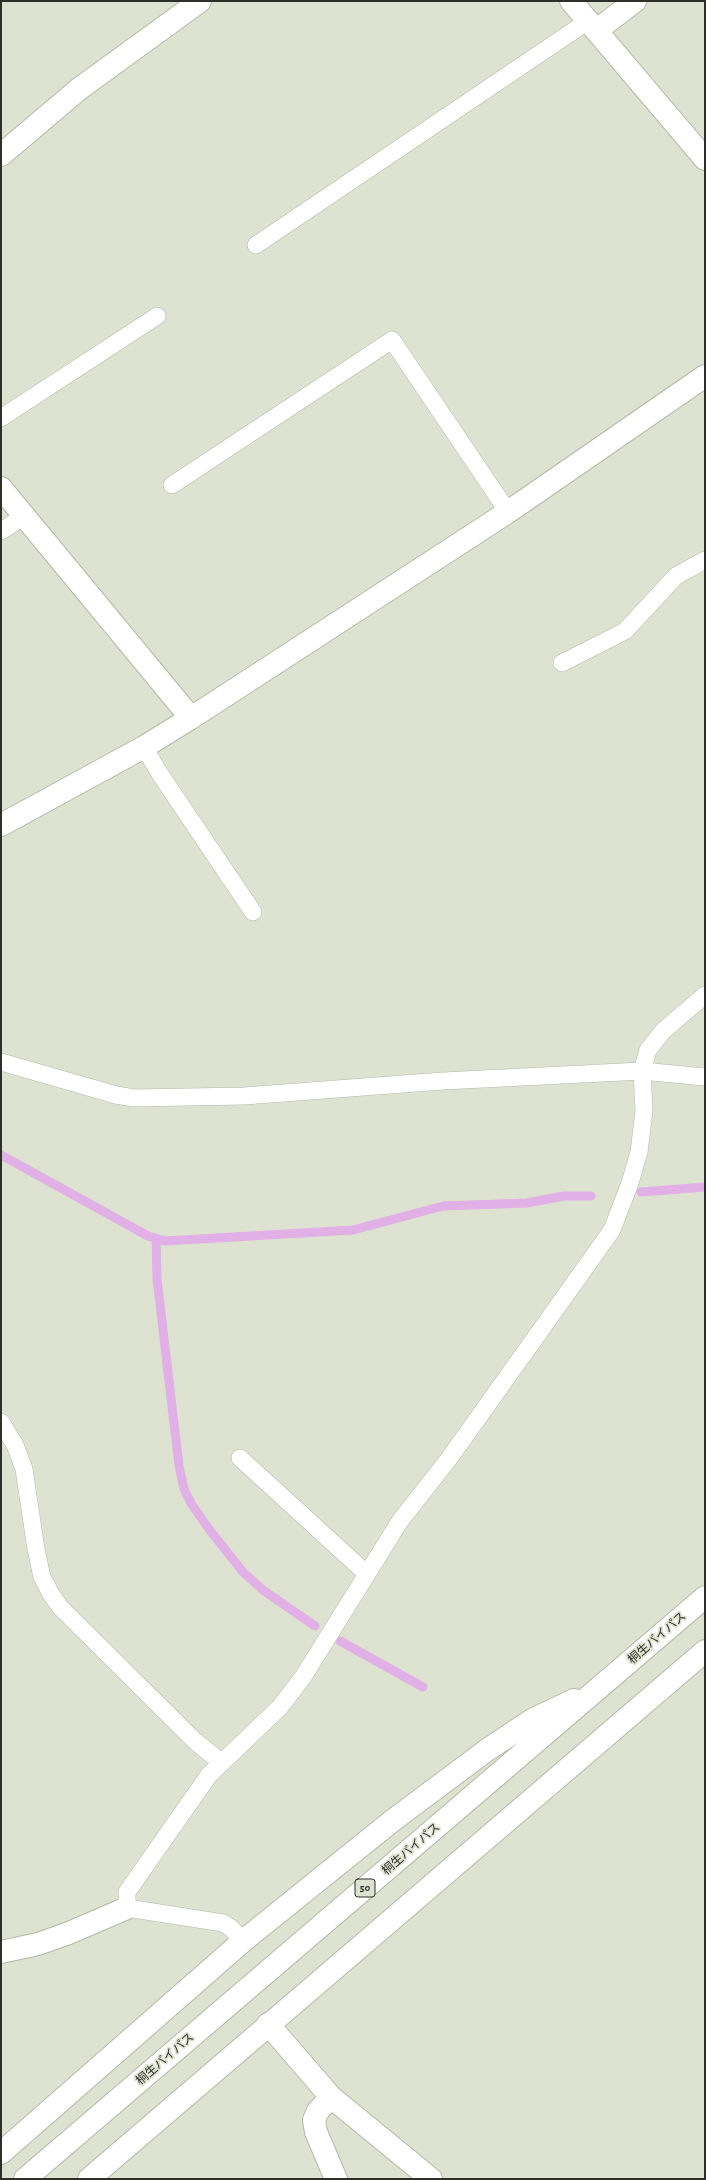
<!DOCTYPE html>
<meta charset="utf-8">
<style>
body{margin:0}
#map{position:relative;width:706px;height:2180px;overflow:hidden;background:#dee2d1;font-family:"Alegreya Sans",sans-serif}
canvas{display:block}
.frame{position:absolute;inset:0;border:2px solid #2e2f29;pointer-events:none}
</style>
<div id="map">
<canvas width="706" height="2180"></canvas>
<div class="frame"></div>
</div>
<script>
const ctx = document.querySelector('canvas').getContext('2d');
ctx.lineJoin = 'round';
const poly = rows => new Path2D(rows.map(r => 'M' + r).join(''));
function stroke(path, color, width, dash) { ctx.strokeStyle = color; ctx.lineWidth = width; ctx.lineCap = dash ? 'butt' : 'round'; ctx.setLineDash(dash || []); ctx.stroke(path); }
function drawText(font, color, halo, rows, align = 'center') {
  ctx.font = font + ' "Alegreya Sans","Noto Sans JP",sans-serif'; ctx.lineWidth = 3.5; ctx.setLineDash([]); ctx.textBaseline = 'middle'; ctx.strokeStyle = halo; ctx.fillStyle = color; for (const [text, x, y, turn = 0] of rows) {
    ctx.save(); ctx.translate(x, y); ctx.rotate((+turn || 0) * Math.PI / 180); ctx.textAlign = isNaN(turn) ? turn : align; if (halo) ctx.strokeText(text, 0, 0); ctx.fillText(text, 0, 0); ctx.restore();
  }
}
stroke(poly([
 [1,1155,148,1236,165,1241,353,1230,443,1206,527,1203,564,1196,591,1196],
 [641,1192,705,1187],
 [156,1238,157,1279,179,1466,184,1489,192,1505,212,1533,243,1572,263,1590,315,1626],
 [340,1641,423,1687]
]), '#e1b0e6', 9);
const service = poly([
 [256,245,588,21],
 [1,418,157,316],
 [172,485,392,340,508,512],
 [1,531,25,516],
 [562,663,625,631,676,576,705,560],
 [144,747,160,774,253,912],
 [1,1062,116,1095,134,1098,244,1096,443,1081,642,1071,705,1077],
 [1,1422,15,1445,24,1469,36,1549,42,1577,51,1594,60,1607,196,1742,221,1762],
 [240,1458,367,1574],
 [243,1941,231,1928,223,1923,127,1908,127,1892,209,1775,280,1707,303,1677,400,1521,448,1460,612,1230,630,1183,639,1152,644,1111,642,1071,648,1050,663,1031,705,995]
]);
const minor = poly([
 [597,30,635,1],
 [1,155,79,89,200,1],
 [1,488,191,718],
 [1,1952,38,1944,69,1933,127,1908],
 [268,2024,331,2097,431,2179],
 [331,2097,318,2111,314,2120,316,2132,336,2179]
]);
const tertiary = poly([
 [571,1,705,159],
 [1,825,144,747,191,718,508,512,705,376]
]);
const trunk = poly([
 [1,2153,243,1941,392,1821,487,1750,532,1720,574,1700],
 [25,2179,705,1597],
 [89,2179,705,1651]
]);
stroke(service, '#b4b9a8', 18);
stroke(minor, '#b4b9a8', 24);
stroke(tertiary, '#b4b9a8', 24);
stroke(trunk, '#b4b9a8', 24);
stroke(service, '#fff', 17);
stroke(minor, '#fff', 22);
stroke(tertiary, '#fff', 22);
stroke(trunk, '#fff', 22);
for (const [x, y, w] of [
 [365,1888,20]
]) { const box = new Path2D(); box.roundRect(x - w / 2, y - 9, w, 18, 3); ctx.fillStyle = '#dee2d1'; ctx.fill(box); stroke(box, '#2e2f29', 1); }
drawText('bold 11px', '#2e2f29', null, [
 ["50",365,1888]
]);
drawText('12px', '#2e2f29', '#dee2d1', [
 ["桐生バイパス",657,1638,-41],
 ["桐生バイパス",411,1849,-41],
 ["桐生バイパス",165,2059,-41]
]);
</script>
